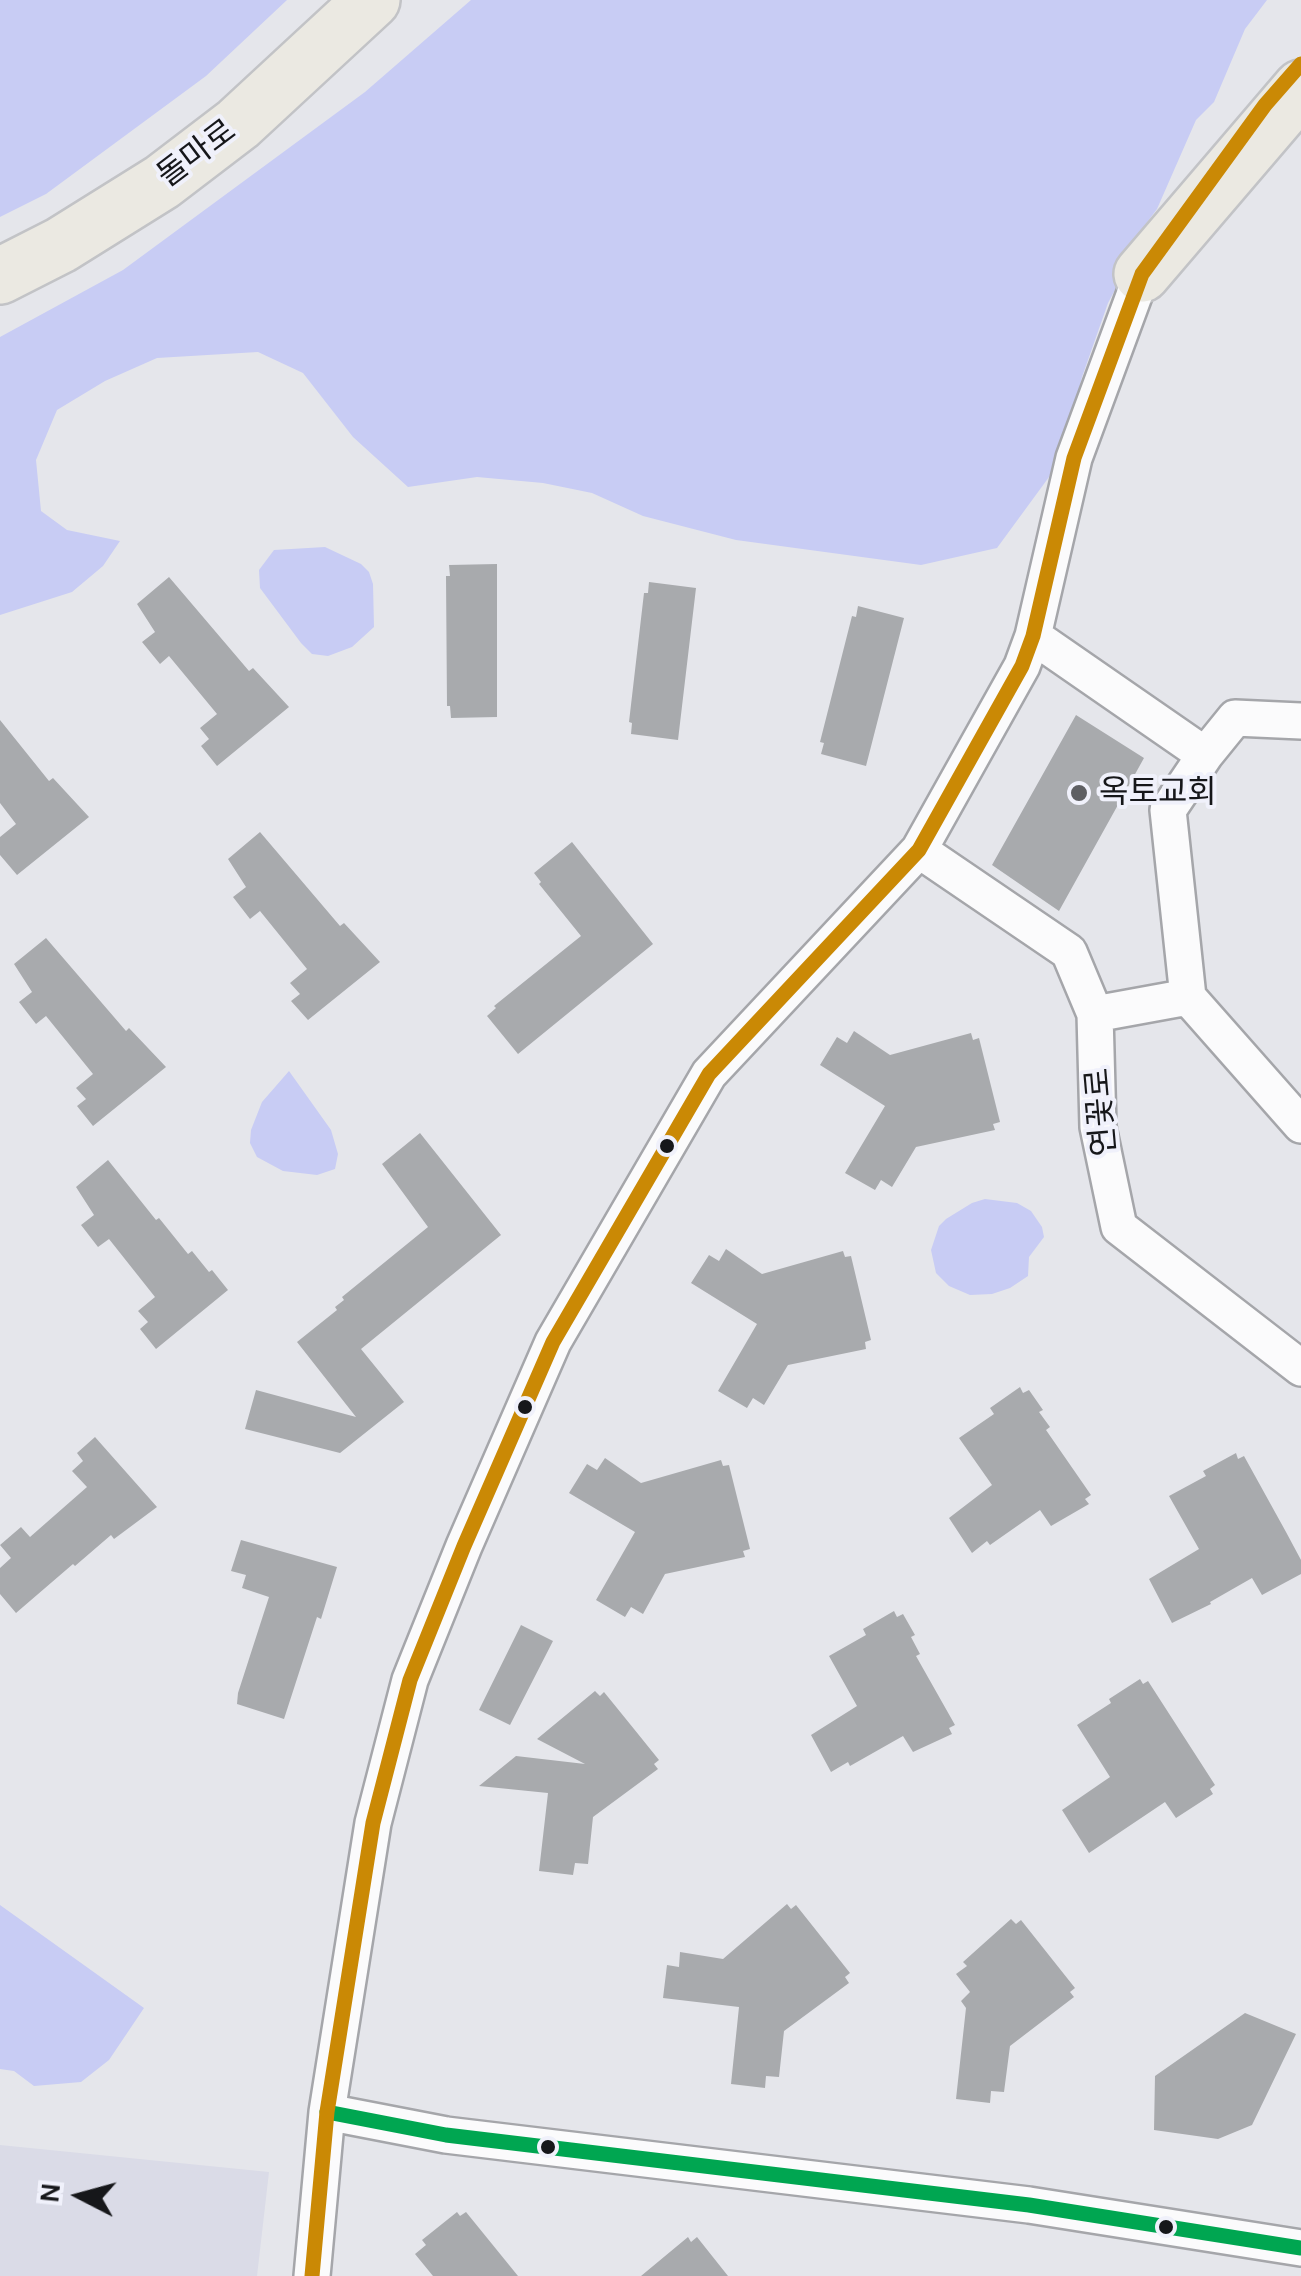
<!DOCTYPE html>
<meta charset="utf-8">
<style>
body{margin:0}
#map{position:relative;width:1301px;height:2276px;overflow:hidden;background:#e5e6eb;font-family:Karla,sans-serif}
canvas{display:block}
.north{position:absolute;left:30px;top:2146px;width:100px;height:100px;-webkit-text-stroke:8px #f0f1fb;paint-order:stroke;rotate:276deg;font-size:28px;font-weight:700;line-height:40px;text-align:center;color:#16171a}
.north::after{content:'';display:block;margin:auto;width:35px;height:45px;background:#16171a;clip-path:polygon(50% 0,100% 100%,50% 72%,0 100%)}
</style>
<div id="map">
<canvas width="1301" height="2276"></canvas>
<div class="north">N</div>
</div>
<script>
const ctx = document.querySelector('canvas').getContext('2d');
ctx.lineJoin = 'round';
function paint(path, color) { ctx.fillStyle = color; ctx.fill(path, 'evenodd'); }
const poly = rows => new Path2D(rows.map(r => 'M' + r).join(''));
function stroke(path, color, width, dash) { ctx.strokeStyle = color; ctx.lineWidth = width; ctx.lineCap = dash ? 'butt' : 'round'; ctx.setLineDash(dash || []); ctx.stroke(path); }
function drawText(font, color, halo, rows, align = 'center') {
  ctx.font = font + ' Karla,"Noto Sans KR",sans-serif'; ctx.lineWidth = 8; ctx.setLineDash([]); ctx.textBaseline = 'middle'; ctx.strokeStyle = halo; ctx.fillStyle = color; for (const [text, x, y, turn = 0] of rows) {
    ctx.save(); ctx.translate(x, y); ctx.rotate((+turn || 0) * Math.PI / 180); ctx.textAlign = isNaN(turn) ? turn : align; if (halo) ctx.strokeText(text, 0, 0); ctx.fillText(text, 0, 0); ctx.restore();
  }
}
paint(poly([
 [0,2145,269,2172,257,2276,0,2276]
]), '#dadbe7');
paint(poly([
 [0,0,287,0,206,76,46,194,0,217],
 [471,0,1267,0,1245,29,1214,102,1196,120,1157,209,1140,232,1132,258,1108,303,1082,377,1072,417,1049,477,997,548,921,565,736,540,643,516,592,493,543,483,477,477,408,487,353,437,303,373,258,352,157,358,105,381,57,410,36,460,41,511,67,530,120,541,103,566,72,592,0,615,0,337,123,270,365,92],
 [325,547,361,564,369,572,373,584,374,627,352,647,328,656,312,654,301,643,260,588,259,570,274,550],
 [289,1071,331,1130,338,1154,335,1169,317,1175,283,1171,257,1157,250,1143,251,1130,262,1102],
 [985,1199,1017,1203,1031,1211,1042,1227,1044,1237,1029,1257,1028,1276,1010,1288,992,1294,970,1295,949,1286,936,1273,931,1250,939,1226,946,1219,972,1203],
 [0,1905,144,2008,109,2060,81,2082,34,2086,14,2071,0,2069]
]), '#c8ccf4');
paint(poly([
 [497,564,497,717,451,718,450,706,447,706,446,576,450,576,449,565],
 [169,577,249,671,253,668,289,707,217,766,201,746,209,739,200,728,217,714,169,656,160,664,142,642,155,632,137,604],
 [649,582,696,588,678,740,631,734,632,723,629,722,644,593,648,593],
 [858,606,904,618,866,766,821,754,824,743,820,742,852,616,856,617],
 [1076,715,1144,758,1059,911,992,865],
 [0,720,49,781,53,778,89,817,17,875,0,855,0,837,16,824,0,803],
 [260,832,340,926,344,923,380,962,308,1020,291,1001,300,994,290,983,307,969,260,911,250,919,233,897,246,887,228,859],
 [572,842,653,944,518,1054,487,1016,496,1008,494,1006,581,936,539,884,541,882,534,873],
 [46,938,126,1031,129,1028,166,1067,93,1126,77,1106,86,1099,76,1088,93,1074,46,1016,36,1024,19,1002,32,992,14,964],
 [854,1031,890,1055,971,1033,973,1040,979,1038,1000,1122,993,1124,995,1130,916,1147,892,1187,881,1180,875,1190,845,1173,885,1106,820,1065,837,1037,847,1043],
 [420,1133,501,1235,361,1349,404,1402,340,1453,245,1429,256,1390,356,1417,297,1342,337,1310,335,1307,344,1300,342,1297,428,1227,382,1164],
 [108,1160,156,1220,159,1218,188,1254,192,1251,209,1272,212,1270,228,1290,156,1349,140,1329,148,1322,138,1311,155,1297,109,1239,98,1247,81,1225,94,1215,76,1187],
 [726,1249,762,1274,843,1251,845,1257,851,1256,871,1340,865,1342,866,1349,788,1365,764,1405,753,1398,747,1408,718,1391,757,1324,691,1283,709,1255,719,1261],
 [1020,1387,1023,1393,1029,1390,1043,1410,1039,1412,1050,1427,1046,1430,1091,1495,1085,1499,1089,1504,1051,1526,1040,1510,990,1545,987,1541,972,1553,949,1518,992,1485,959,1438,994,1414,990,1408],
 [95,1437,157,1507,114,1539,111,1535,75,1566,73,1564,16,1613,0,1594,0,1568,11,1558,0,1545,21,1527,30,1537,87,1487,72,1471,83,1461,77,1453],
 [1236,1453,1238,1459,1244,1456,1286,1532,1301,1560,1301,1574,1262,1595,1252,1578,1210,1602,1211,1604,1172,1623,1149,1579,1199,1549,1169,1496,1206,1476,1203,1471],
 [605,1458,641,1483,721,1460,723,1466,729,1465,750,1549,743,1551,745,1557,665,1574,643,1614,631,1607,625,1617,596,1600,635,1532,569,1493,587,1464,597,1470],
 [241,1540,337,1567,321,1619,317,1617,284,1719,237,1704,238,1693,269,1597,242,1588,246,1575,231,1571],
 [894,1611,897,1617,903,1614,915,1635,911,1637,920,1654,916,1656,955,1725,949,1728,952,1734,913,1752,903,1736,850,1766,848,1762,831,1772,811,1735,857,1706,829,1656,866,1635,863,1629],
 [521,1625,553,1641,510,1725,479,1710],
 [1140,1679,1143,1684,1148,1681,1215,1785,1210,1789,1213,1794,1176,1818,1165,1802,1089,1853,1062,1810,1110,1777,1077,1725,1111,1703,1109,1699],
 [595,1691,600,1696,604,1692,634,1729,659,1760,654,1764,658,1769,593,1817,588,1864,575,1863,573,1875,539,1871,548,1793,479,1786,516,1756,585,1764,537,1739],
 [787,1904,791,1909,796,1905,850,1973,845,1977,849,1983,784,2031,779,2077,766,2076,765,2088,731,2084,739,2007,663,1998,667,1965,679,1967,680,1952,723,1959],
 [1011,1919,1016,1924,1021,1920,1075,1988,1070,1992,1074,1997,1010,2046,1004,2092,991,2091,990,2103,956,2099,966,2008,961,2001,970,1992,956,1974,967,1966,963,1962],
 [1245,2013,1296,2034,1252,2125,1218,2139,1154,2130,1155,2076],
 [457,2212,460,2216,466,2212,518,2276,433,2276,415,2254,426,2245,422,2240],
 [688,2237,691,2242,697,2237,728,2276,641,2276]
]), '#a8aaad');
const minor = poly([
 [1033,636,1205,755,1235,718,1301,721],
 [919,850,1069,952,1095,1014,1098,1127,1119,1227,1301,1368],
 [1188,997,1168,810,1205,755],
 [1095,1014,1188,997,1301,1125],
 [327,2112,446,2135,1029,2205,1301,2248],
 [312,2276,327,2112,373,1823,410,1680,464,1546,553,1342,709,1074,919,850,1022,666,1033,636,1074,458,1142,274,1153,259]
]);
const primary = poly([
 [1142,274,1301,88],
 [0,276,61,245,162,182,238,124,372,0]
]);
stroke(minor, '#a5a6aa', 40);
stroke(primary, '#c2c3c6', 60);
stroke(minor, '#fbfbfc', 35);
stroke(primary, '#ebe9e2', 55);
stroke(poly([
 [327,2112,446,2135,1029,2205,1301,2248]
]), '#00a651', 15);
stroke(poly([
 [312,2276,327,2112,373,1823,410,1680,464,1546,553,1342,709,1074,919,850,1022,666,1033,636,1074,458,1142,274,1265,105,1301,64]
]), '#ca8905', 15);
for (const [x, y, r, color] of [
 [1079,793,10,"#5e5f63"],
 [667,1146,9,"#16171a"],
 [525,1407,9,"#16171a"],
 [548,2147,9,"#16171a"],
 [1166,2227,9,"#16171a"]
]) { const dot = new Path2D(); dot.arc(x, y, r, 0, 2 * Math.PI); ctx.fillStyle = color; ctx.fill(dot); stroke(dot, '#f0f1fb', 4); }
drawText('32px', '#16171a', '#f0f1fb', [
 ["돌마로",197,154,-37],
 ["연꽃로",1102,1112,-95]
]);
drawText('32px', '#16171a', '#f0f1fb', [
 ["옥토교회",1099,793]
], 'left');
</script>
